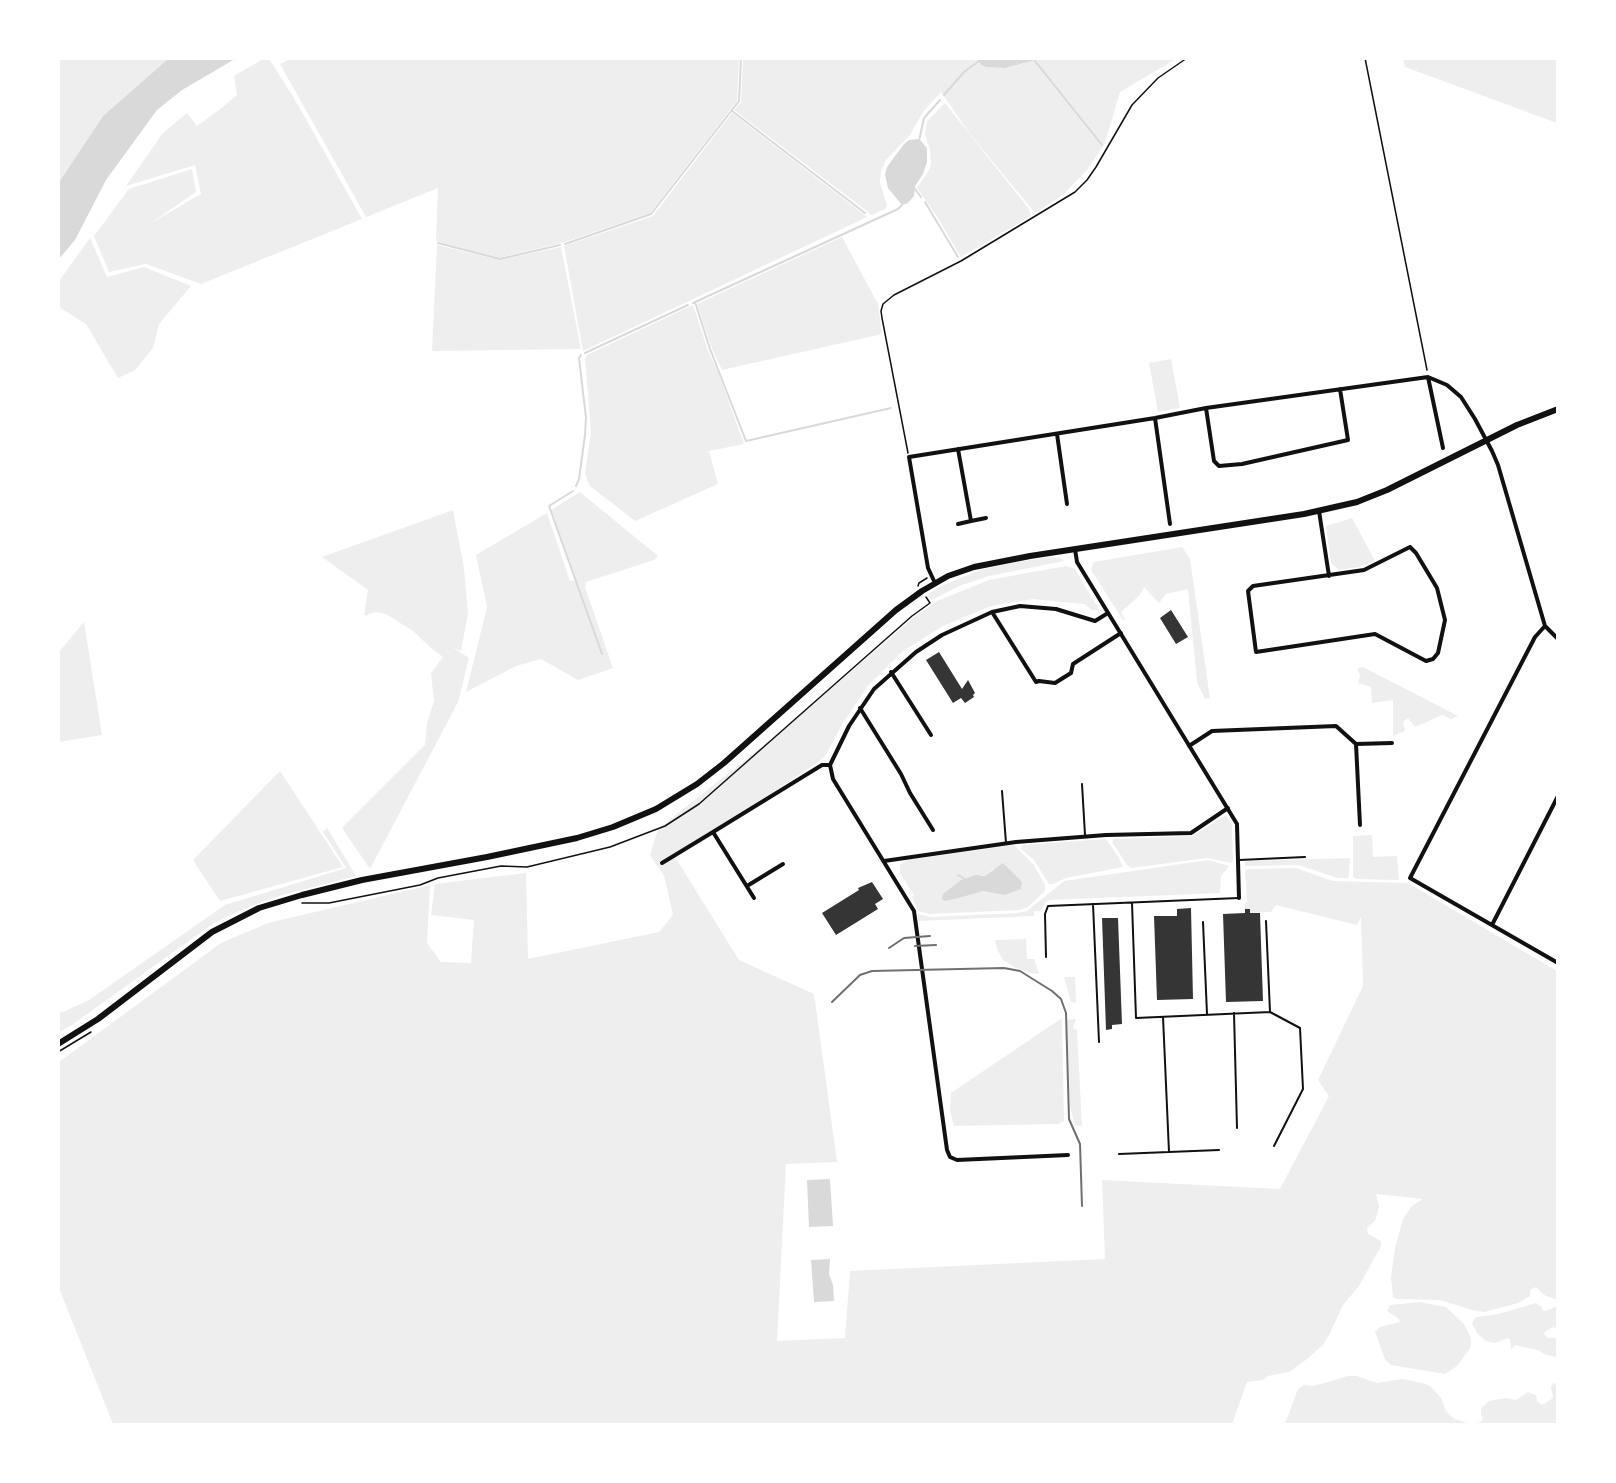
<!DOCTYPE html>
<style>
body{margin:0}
#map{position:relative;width:1616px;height:1483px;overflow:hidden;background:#fff;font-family:Spectral,serif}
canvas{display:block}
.frame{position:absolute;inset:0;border:60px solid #fff;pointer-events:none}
</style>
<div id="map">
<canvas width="1616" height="1483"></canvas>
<div class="frame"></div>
</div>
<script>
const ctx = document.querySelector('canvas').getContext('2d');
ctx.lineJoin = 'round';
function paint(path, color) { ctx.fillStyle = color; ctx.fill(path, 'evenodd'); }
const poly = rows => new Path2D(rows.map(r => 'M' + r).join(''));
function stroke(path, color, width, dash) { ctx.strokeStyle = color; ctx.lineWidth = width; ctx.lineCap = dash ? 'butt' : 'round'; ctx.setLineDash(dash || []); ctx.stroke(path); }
paint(poly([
 [265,58,269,59,294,98,362,219,201,284,146,264,109,272,94,236,129,189,192,169,196,192,151,223,201,194,195,165,126,186,163,133,187,113,197,126,220,109,237,95,234,76],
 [293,58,739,59,737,101,650,213,565,242,499,258,436,241,438,188,366,217,280,64],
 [978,58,981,65,986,67,1005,68,1039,59,1176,59,1120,92,1105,143,1087,170,1063,195,1035,213,970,134,941,92,923,112,910,135,886,160,881,171,880,182,887,206,885,209,872,215,734,110,741,102,743,59],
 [58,59,168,59,103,116,59,183],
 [1403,59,1557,59,1557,123,1405,67],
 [945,103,1029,209,1031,216,961,257,936,215,917,188,929,170,931,163,930,150,925,135,927,121],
 [732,113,867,217,583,351,564,246,653,216],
 [842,237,878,304,882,334,722,370,712,349,697,304],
 [90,238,107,277,144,267,191,286,159,324,153,348,135,370,118,378,86,324,59,307,59,281],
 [437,245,500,260,561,247,581,349,432,351],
 [693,305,708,351,718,372,744,444,709,451,718,484,635,521,590,486,587,480,585,473,591,432,585,359,587,355],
 [1171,359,1180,408,1158,412,1149,363],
 [580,492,658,556,654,560,586,582,585,587,613,668,578,680,541,659,516,666,466,692,487,607,476,555,547,513,570,581,576,580,551,510],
 [453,510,464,568,468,614,461,651,452,647,469,658,458,702,370,869,342,828,425,745,427,723,434,701,431,673,443,657,431,648,413,631,386,614,375,612,364,616,368,590,322,557],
 [1352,518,1375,561,1359,567,1339,570,1331,563,1326,526],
 [1182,547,1190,559,1210,698,1205,699,1197,682,1188,589,1166,594,1159,603,1144,587,1140,595,1121,612,1125,620,1123,620,1091,570,1094,562],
 [1051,557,1060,558,1064,561,989,576,959,586,932,600,927,595,941,586,980,570,1017,562],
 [1066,566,1075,569,1099,610,1092,610,1085,604,1033,599,991,606,941,627,903,651,867,687,843,723,826,755,817,763,675,857,739,960,814,994,837,1162,786,1164,777,1341,845,1338,850,1271,1105,1259,1102,1180,1280,1189,1329,1096,1318,1080,1363,986,1361,917,1357,925,1276,905,1271,912,1250,913,1250,909,1245,909,1245,903,1247,902,1245,871,1248,869,1296,868,1333,881,1408,883,1557,971,1557,1300,1544,1295,1536,1287,1530,1290,1530,1296,1518,1303,1484,1312,1472,1310,1440,1300,1397,1299,1393,1297,1391,1278,1395,1248,1403,1219,1412,1206,1423,1199,1376,1194,1379,1206,1377,1215,1375,1221,1367,1228,1368,1234,1381,1241,1381,1246,1359,1286,1343,1305,1329,1335,1323,1345,1307,1359,1289,1372,1268,1376,1263,1380,1247,1382,1232,1424,113,1424,59,1288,59,1062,221,943,268,923,430,885,427,943,441,962,471,963,474,920,431,915,435,884,526,873,528,959,659,932,673,915,664,876,650,855,658,829,788,726,914,617,937,601,989,580],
 [84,622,102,735,59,742,59,652],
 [1363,667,1458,716,1451,719,1442,715,1415,727,1408,718,1403,722,1405,731,1393,736,1393,700,1372,703,1371,687,1358,683,1360,675,1357,669],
 [280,771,343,867,220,901,193,860],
 [1226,815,1232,825,1233,861,1231,863,1207,858,1131,868,1127,865,1112,842,1114,839,1192,836],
 [327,828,356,876,282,895,241,910,214,923,72,1025,59,1032,59,1007,61,1013,89,1000,225,905,346,868,323,832],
 [1372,835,1373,857,1397,856,1399,880,1356,879,1353,877,1353,836],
 [1106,839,1118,856,1123,867,1066,878,1053,884,1049,884,1034,860,1021,849,1022,845],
 [1014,845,1034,865,1045,885,1045,891,1028,907,1020,910,929,914,918,911,912,897,914,895,900,873,900,865,906,860],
 [993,869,1021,889,1005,895,983,891,970,894,981,875,985,876],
 [1350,858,1349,876,1347,878,1337,878,1299,865,1245,866,1245,861],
 [1208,860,1229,866,1221,876,1220,893,1050,900,1046,902,1040,911,1034,911,1034,916,918,921,918,914,931,917,1018,913,1027,911,1064,881],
 [1026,939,1027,959,1034,959,1039,974,1030,973,1016,968,1003,960,997,949,995,940],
 [1064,977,1075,977,1076,1003,1071,1002],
 [1062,1018,1064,1121,1058,1124,954,1126,950,1110,951,1093],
 [1076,1019,1073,1028,1077,1030,1082,1126,1075,1126,1070,1106,1067,1020],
 [1420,1302,1446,1307,1464,1324,1471,1338,1471,1347,1457,1366,1445,1374,1391,1365,1385,1359,1375,1332,1380,1327,1400,1322,1398,1318,1387,1311,1390,1305],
 [1536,1303,1542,1307,1542,1310,1546,1311,1557,1306,1557,1329,1553,1327,1543,1333,1548,1338,1557,1338,1556,1357,1544,1354,1538,1350,1515,1345,1511,1350,1510,1339,1508,1338,1495,1343,1486,1341,1477,1333,1472,1323,1476,1317,1499,1314],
 [1348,1376,1357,1376,1377,1383,1403,1379,1426,1384,1431,1387,1441,1398,1446,1411,1454,1419,1471,1424,1481,1422,1483,1418,1481,1415,1481,1409,1489,1401,1505,1398,1516,1400,1528,1392,1536,1395,1537,1401,1541,1404,1544,1404,1553,1398,1551,1387,1554,1383,1557,1384,1557,1424,1285,1424,1298,1389,1304,1385,1314,1386]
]), '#eee');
paint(poly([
 [168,59,235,59,182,90,157,110,106,180,75,240,59,259,60,181,103,116],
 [978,59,978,58,1039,59,1005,68,986,67,981,65],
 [919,139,927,148,927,162,923,174,915,186,914,196,908,203,902,205,888,188,885,175,887,167,904,144,909,140],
 [1003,863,1022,882,1021,889,1005,895,983,891,955,899,945,901,942,899,943,894,961,880,976,875,985,876],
 [830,1179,833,1226,809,1227,807,1180],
 [830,1259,829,1274,833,1285,834,1301,814,1302,811,1260]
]), '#d9d9d9');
stroke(poly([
 [1035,61,1102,145],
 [944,95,964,72,979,61],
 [732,111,865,213],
 [919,141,924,118,940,100],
 [915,189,921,197],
 [925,202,958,257],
 [438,243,500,259,560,245],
 [565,244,651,214,739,101,741,58],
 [695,302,710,349,746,441,891,408],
 [693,303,898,209,902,205],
 [585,353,688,305],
 [576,486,579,479,585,435,586,418,579,358,581,355],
 [573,491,549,506,602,654],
 [958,875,965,879]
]), '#d9d9d9', 2);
paint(poly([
 [1171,610,1188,637,1176,644,1160,618],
 [939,652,962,689,968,680,975,693,973,695,974,697,965,703,961,698,953,703,926,660],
 [872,882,883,899,875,904,878,909,836,935,822,913,859,890,858,888],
 [1191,908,1193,999,1157,1000,1154,916,1177,916,1177,909],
 [1245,909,1250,909,1250,913,1260,913,1263,1001,1226,1002,1223,914,1245,913],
 [1102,918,1118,918,1122,1024,1112,1025,1112,1029,1106,1030]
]), '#353535');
stroke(poly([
 [1365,58,1427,370],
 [908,453,882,318,881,311,883,304,894,295,961,261,1075,192,1087,180,1096,167,1132,105,1158,78,1187,58],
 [918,586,919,583,927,578],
 [302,903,329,903,420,885,438,878,501,866,527,867,610,847,665,826,699,804,912,616,930,603,926,597],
 [58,1052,91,1032]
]), '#111', 1.5);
stroke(poly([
 [1082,784,1085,835],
 [1002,791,1006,843],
 [1239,860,1305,857],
 [1132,903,1136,1018,1270,1012,1266,921],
 [1093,904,1099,1042],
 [1203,922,1207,1014],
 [1046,957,1045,914,1048,906,1239,898],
 [1270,1012,1300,1028,1303,1089,1274,1146],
 [1234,1013,1237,1128],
 [1163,1017,1169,1152],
 [1119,1154,1219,1150]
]), '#111', 2);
stroke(poly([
 [1428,377,1443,448],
 [1206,408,1214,461,1219,466,1242,464,1348,440,1340,389],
 [1155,418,1170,524],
 [1057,434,1067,504],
 [958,449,971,521,986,518],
 [1319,511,1329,576],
 [958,524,971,521],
 [1410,547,1416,553,1437,588,1445,620,1438,653,1433,659,1426,661,1375,634,1256,652,1248,591,1253,586,1364,570,1410,547],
 [1075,549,1077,562,1237,824,1239,898],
 [935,583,928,568,909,457,1155,418,1206,408,1428,377,1447,385,1461,397,1475,419,1492,451,1498,465,1545,626,1558,639],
 [992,612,1036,682,1039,681,1055,683,1071,673,1073,664,1121,633],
 [1545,626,1535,637,1410,878,1558,963],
 [891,672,931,735],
 [860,708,901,774,910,793,933,830],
 [1356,744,1392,743],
 [1189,746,1212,731,1336,726,1356,744,1360,825],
 [884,861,1016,842,1106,835,1191,833,1228,808],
 [662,863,713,832],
 [747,886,783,864],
 [754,898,713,832,822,765,830,765],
 [1492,925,1558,796],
 [1068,1155,957,1160,950,1157,947,1150,914,911,833,779,830,765,849,726,874,689,916,652,942,635,992,612,1020,606,1056,609,1095,621,1108,613]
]), '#111', 4);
stroke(poly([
 [58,1044,98,1019,212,932,259,908,302,895,362,880,487,857,577,838,613,827,656,809,697,784,724,763,896,610,922,591,948,576,974,567,1030,556,1304,514,1357,502,1387,490,1517,425,1558,409]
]), '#111', 6);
stroke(poly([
 [915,946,936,945],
 [889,948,904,938,930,936],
 [832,1002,860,975,872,971,1004,968,1020,971,1052,991,1061,999,1066,1013,1069,1119,1080,1144,1082,1206]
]), '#707070', 2);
</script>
